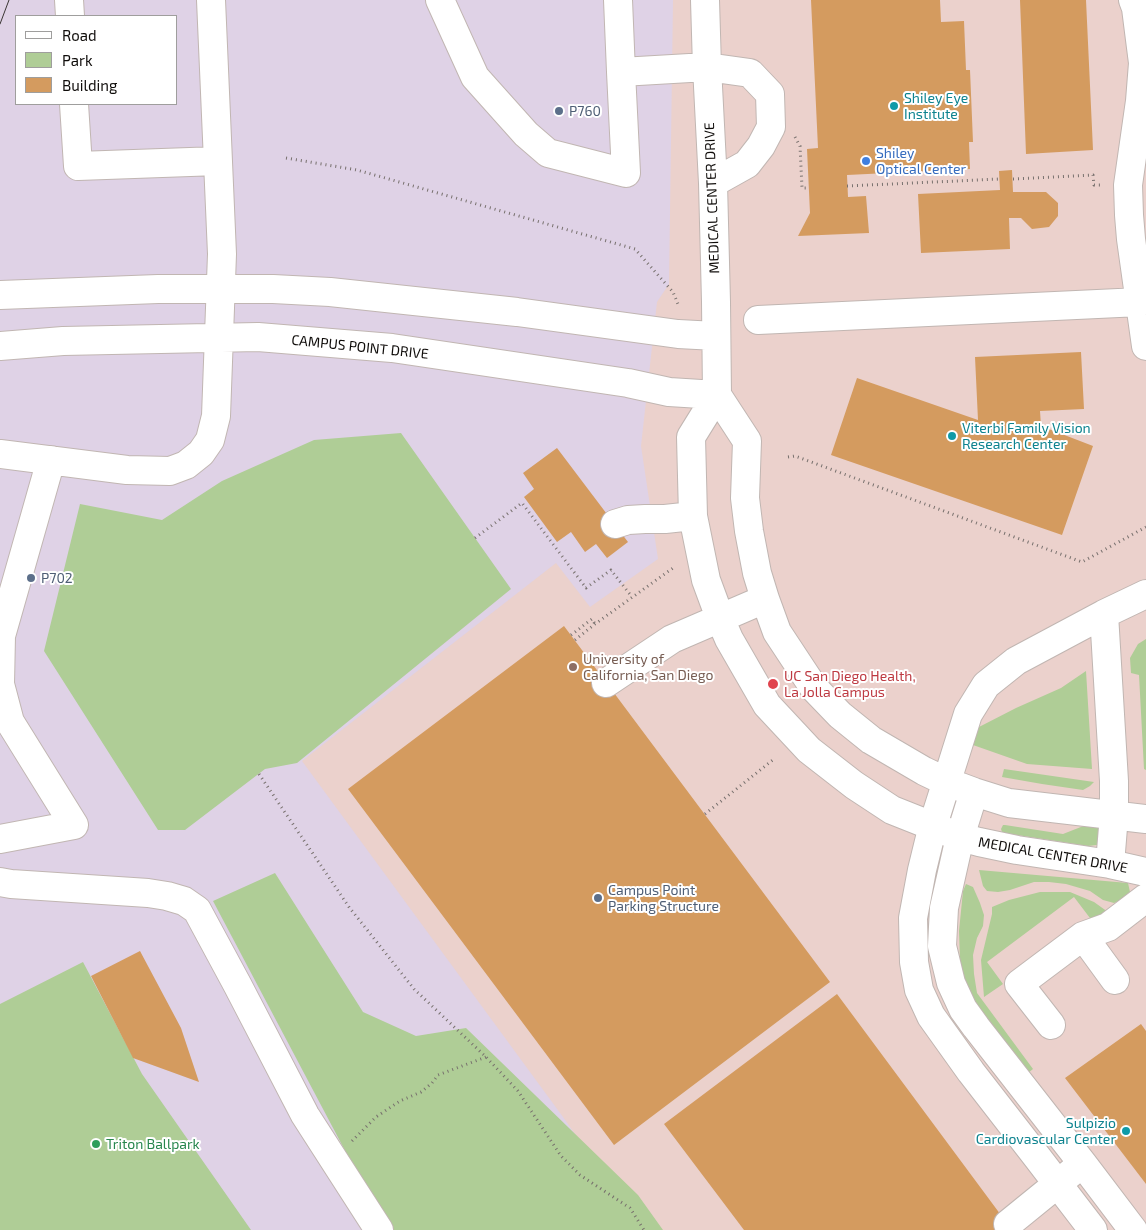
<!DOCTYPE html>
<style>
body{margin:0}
#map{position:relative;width:1146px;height:1230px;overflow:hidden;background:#eadfda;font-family:"Exo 2",sans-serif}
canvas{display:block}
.legend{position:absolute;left:15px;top:15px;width:162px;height:90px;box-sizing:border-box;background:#fff;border:1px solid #9f9e9d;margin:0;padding:6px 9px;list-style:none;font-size:15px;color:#0f0c0a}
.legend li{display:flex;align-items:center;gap:10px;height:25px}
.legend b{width:25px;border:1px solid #9f9e9d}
</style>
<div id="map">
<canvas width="1146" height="1230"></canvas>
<ul class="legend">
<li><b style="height:6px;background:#fff"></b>Road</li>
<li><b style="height:14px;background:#afcd96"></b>Park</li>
<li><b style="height:14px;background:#d49b5f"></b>Building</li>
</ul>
</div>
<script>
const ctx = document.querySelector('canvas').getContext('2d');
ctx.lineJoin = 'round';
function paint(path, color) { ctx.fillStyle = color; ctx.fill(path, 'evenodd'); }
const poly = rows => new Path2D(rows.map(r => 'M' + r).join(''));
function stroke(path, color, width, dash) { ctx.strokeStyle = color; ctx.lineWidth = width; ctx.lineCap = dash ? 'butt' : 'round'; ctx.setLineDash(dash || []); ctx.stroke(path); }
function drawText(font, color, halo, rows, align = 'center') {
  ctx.font = font + ' "Exo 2",sans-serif'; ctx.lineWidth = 4; ctx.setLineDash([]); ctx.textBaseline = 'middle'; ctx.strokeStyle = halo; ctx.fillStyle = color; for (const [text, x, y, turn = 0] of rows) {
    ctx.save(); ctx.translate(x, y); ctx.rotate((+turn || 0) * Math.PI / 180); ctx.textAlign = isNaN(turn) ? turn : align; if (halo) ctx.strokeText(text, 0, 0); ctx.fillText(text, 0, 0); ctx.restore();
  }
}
paint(poly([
 [0,0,1146,0,1146,1230,0,1230],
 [16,16,176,16,176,104,16,104]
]), '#dfd2e6');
paint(poly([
 [673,0,1146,0,1146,1230,637,1230,625,1205,563,1117,302,761,556,563,590,607,658,559,641,446,657,302,669,284]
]), '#ebd1cc');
paint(poly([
 [401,433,511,589,297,763,265,769,185,830,158,830,44,651,80,504,162,520,222,481,314,440],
 [1146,639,1146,770,1144,769,1139,675,1131,673,1130,658,1138,644],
 [1086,671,1092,769,1027,764,973,745,979,727,1016,708,1061,688],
 [1004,769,1094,782,1090,786,1083,790,1042,784,1002,777],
 [1091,823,1102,827,1103,841,1097,845,1088,846,1004,833,1002,832,1001,829,1003,825,1005,825,1063,834],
 [979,870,1128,883,1130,892,1123,899,1114,903,1103,900,1090,891,1066,884,1049,882,1034,882,1010,890,998,892,987,891,983,886],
 [275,873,363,1012,416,1036,466,1028,638,1195,663,1230,387,1230,213,901],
 [966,884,973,887,980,903,984,915,983,926,977,938,973,955,974,974,977,993,1033,1069,1028,1073,975,1002,966,987,960,960,959,931,963,891],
 [1040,892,1070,892,1094,902,1108,912,1093,922,1074,897,987,962,1003,984,984,997,981,960,992,914,992,907,1009,900],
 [83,962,142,1074,251,1230,0,1230,0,1004]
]), '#afcd96');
paint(poly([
 [811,0,940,0,941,22,964,21,966,70,970,70,973,142,969,142,970,169,847,175,848,197,866,196,869,233,798,236,810,213,807,149,818,148],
 [1020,0,1086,0,1093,150,1026,154],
 [1012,170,1013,192,1046,192,1058,203,1058,216,1049,227,1032,229,1021,218,1009,218,1010,249,921,253,918,194,1000,190,999,171],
 [1081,352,1084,409,1040,411,1041,426,1093,446,1062,535,831,455,857,378,978,420,975,357],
 [557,448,628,542,607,558,596,544,585,552,571,532,557,542,524,497,534,489,523,473],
 [564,626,830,982,614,1145,348,789],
 [140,951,181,1028,199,1082,133,1058,91,976],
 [837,994,1012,1230,744,1230,664,1124],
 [1141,1024,1146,1031,1146,1184,1065,1078]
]), '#d49b5f');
const minor = poly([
 [69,0,70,16],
 [440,0,475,77,526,134,548,153,626,173,621,72,707,67,750,73,770,94,771,127,761,146,747,164,713,183],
 [618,0,621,72],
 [705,0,707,67,713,183,716,302,717,395,747,441,745,498,749,531,757,573,765,599,777,632,814,688,840,715,871,740,924,771,947,782,974,792,1009,803,1146,819],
 [1133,0,1136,8,1143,63,1140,101,1128,185,1129,215,1131,239,1146,346],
 [74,104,78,166,218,161],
 [0,295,158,289,273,289,330,292,517,312,678,334,716,336],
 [758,320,1140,302],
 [0,346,63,341,258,337,392,348,628,383,669,392,717,395],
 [717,395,691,437,693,516,706,580,720,618,729,639,767,705,809,750,854,785,892,810,960,837,979,842,1017,850,1110,864,1146,872],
 [0,454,127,470,170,471,186,465,201,453,210,440,216,416,222,254,211,0],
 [615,524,628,520,645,519,665,519,693,516],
 [606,683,672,639,765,599],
 [974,792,960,837,944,908,942,946,951,983,963,1009,976,1027,1083,1164,1133,1230],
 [0,839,74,825,10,722,0,684,1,636,51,460],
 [1110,864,1114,815,1114,781,1104,614,1146,594],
 [0,882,11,884,148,893,167,896,184,901,197,910,238,986,305,1115,379,1230],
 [1083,936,1115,980],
 [1051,1025,1019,984,1083,936,1108,927,1146,898],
 [1008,1224,1072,1172],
 [1093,1230,1037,1157,971,1072,931,1016,919,990,914,962,913,918,922,870,933,825,968,714,986,685,1016,661,1104,614]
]);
stroke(minor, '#c1b6b2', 30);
stroke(poly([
 [795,137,800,146,802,188,809,188],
 [286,158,357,170,635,249,673,292,678,304],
 [1013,179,1093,175,1094,185,1103,185],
 [847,186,1000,179],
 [788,457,795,456,1082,562,1146,527],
 [475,538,522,503,586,588,611,570,632,597],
 [571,635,592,619,595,624],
 [575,640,595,624,673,568],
 [259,774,349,907,414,989,486,1057,518,1091,561,1156,580,1175,630,1208,644,1230],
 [705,814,774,759],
 [352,1141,376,1117,400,1101,421,1092,432,1083,438,1075,486,1057]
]), '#77706d', 3, [1, 4]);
stroke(minor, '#fff', 28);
stroke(poly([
 [0,24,9,0]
]), '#3b3634', 1);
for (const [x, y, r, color] of [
 [894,106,5,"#0f9aa8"],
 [559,111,5,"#5c6f8a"],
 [866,161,5,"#3f7fe0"],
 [952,436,5,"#0f9aa8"],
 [31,578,5,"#5c6f8a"],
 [573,667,5,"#8d6e63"],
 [773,684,6,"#e0444e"],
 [598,898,5,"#5c6f8a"],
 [1126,1131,5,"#0f9aa8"],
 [96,1144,5,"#2e9e5b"]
]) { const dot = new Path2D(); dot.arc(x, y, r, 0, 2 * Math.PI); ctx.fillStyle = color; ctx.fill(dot); stroke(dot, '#fff', 2); }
drawText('14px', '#0d838f', '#fff', [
 ["Shiley Eye",904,98],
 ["Institute",904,114],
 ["Viterbi Family Vision",962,428],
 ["Research Center",962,444],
 ["Sulpizio",1116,1123,"right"],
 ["Cardiovascular Center",1116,1139,"right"]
], 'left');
drawText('14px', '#4e5e75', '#fff', [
 ["P760",569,111],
 ["P702",41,578],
 ["Campus Point",608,890],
 ["Parking Structure",608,906]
], 'left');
drawText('14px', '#366cbe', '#fff', [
 ["Shiley",876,153],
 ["Optical Center",876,169]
], 'left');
drawText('14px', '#0f0c0a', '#fff', [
 ["MEDICAL CENTER DRIVE",712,198,-92],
 ["CAMPUS POINT DRIVE",360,347,6],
 ["MEDICAL CENTER DRIVE",1053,855,10]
]);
drawText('14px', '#785e54', '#fff', [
 ["University of",583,659],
 ["California, San Diego",583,675]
], 'left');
drawText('14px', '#be3a42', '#fff', [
 ["UC San Diego Health,",784,676],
 ["La Jolla Campus",784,692]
], 'left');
drawText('14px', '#27864d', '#fff', [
 ["Triton Ballpark",106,1144]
], 'left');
</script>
